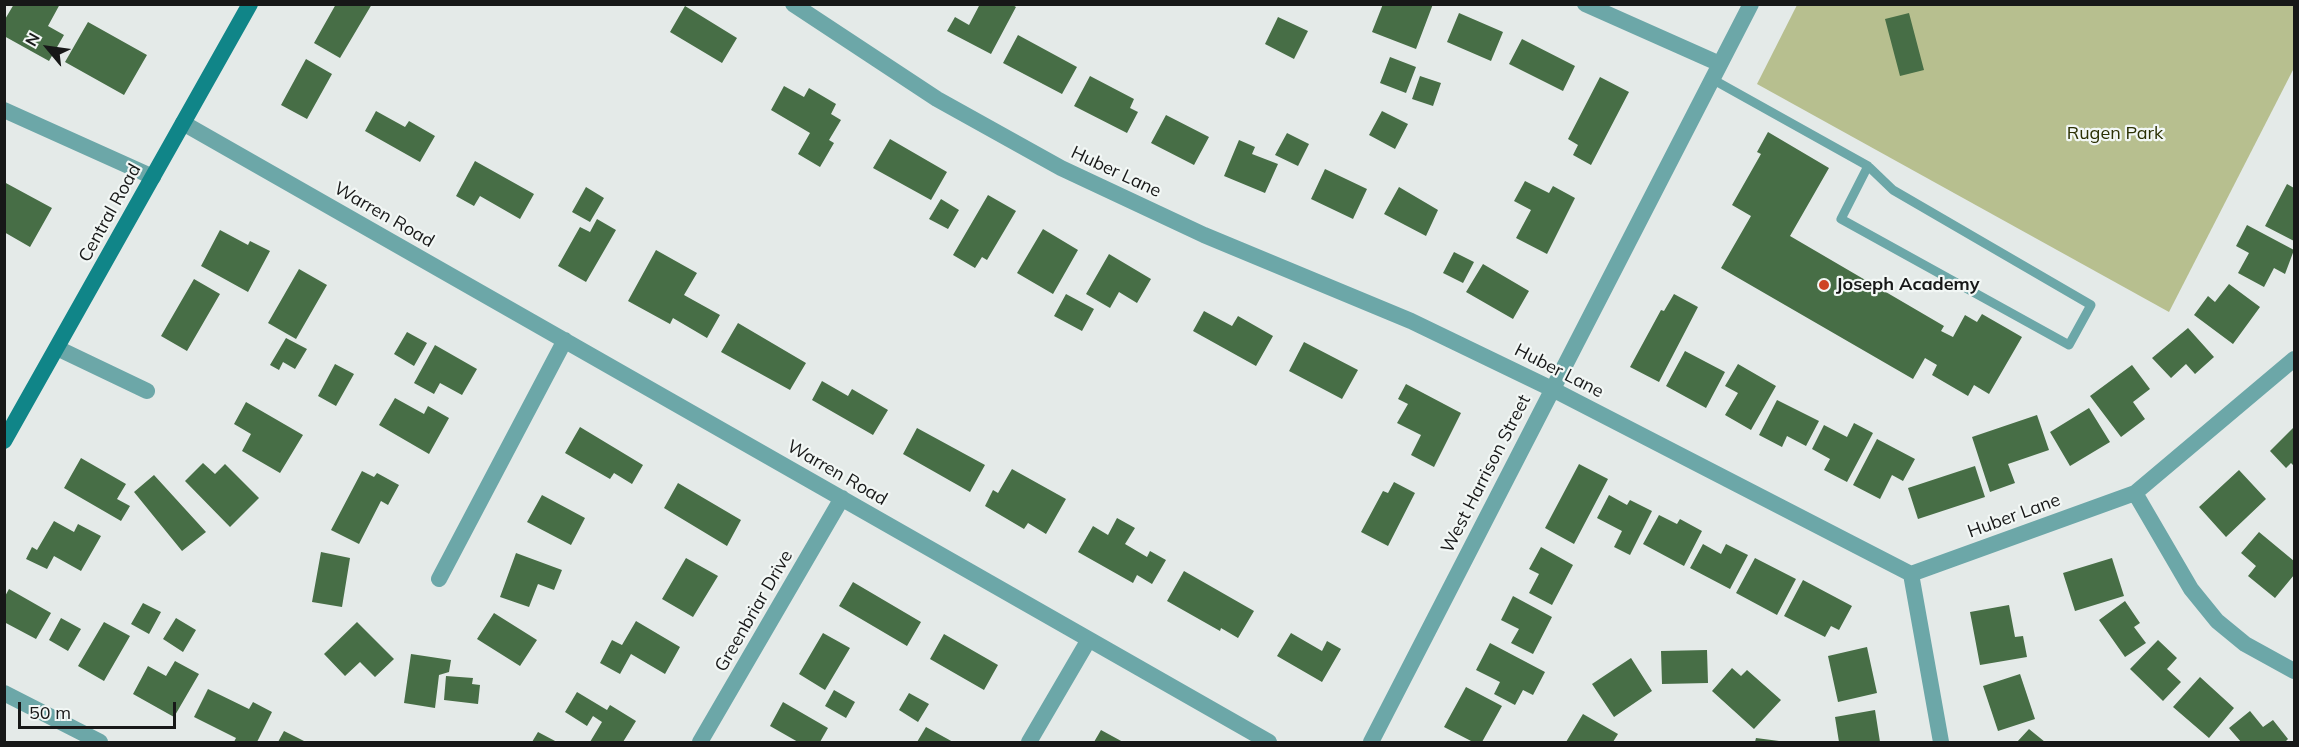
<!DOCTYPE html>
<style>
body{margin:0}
#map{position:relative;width:2299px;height:747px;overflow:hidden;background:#e4eae8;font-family:Mulish,sans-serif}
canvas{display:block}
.frame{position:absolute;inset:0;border:6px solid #171818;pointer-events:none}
.north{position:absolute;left:18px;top:18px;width:60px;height:60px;-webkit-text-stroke:4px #f2f7f5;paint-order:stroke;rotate:299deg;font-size:16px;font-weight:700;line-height:24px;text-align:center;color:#171818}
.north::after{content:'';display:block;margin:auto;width:21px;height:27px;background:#171818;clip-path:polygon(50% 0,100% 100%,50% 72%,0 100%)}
.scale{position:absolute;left:18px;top:702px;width:158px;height:27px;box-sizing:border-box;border:3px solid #171818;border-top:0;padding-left:8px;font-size:18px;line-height:21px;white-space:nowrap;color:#171818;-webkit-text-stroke:4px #f2f7f5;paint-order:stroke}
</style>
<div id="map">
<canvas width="2299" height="747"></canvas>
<div class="frame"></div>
<div class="north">N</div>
<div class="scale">50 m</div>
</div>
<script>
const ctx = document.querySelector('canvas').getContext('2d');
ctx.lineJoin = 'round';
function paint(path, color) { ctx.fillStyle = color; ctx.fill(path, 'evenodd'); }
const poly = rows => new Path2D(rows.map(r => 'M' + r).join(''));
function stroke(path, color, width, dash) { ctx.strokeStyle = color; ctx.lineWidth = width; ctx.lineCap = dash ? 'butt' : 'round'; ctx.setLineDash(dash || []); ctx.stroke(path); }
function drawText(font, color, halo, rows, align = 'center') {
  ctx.font = font + ' Mulish,sans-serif'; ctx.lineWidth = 4.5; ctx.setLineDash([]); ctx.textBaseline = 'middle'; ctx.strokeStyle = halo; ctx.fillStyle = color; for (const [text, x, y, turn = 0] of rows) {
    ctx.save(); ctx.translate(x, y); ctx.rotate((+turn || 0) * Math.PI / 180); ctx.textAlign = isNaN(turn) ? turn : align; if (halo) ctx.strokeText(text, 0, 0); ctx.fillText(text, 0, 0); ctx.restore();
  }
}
paint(poly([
 [1797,5,2294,5,2294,68,2169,312,1757,84]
]), '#b7bf8f');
paint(poly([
 [14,4,60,4,48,26,64,35,49,61,4,36,4,21],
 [336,4,372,4,340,58,314,43],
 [980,4,1011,4,1016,7,991,54,947,31,955,17,969,25],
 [1383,4,1433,4,1416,49,1372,32],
 [685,6,737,38,722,63,670,32],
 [1459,13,1503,32,1491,61,1447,42],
 [1909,13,1924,70,1900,76,1885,19],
 [1278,17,1308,31,1294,59,1265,44],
 [88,22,147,55,124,95,65,62],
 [1018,35,1077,67,1062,94,1003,63],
 [1522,39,1575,66,1563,91,1509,64],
 [1390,57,1416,67,1406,93,1380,83],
 [306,59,332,74,307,119,281,105],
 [1090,76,1134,99,1130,108,1138,112,1127,133,1074,106],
 [1420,76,1441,83,1433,106,1412,99],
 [1600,77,1629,92,1591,165,1573,155,1578,145,1568,139],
 [784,86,804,97,809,88,836,104,831,114,841,120,829,140,834,143,820,167,798,154,810,133,771,110],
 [376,111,405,127,409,121,435,136,420,162,365,131],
 [1382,111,1408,124,1395,149,1369,135],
 [1166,115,1209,137,1194,165,1151,143],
 [1768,132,1829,168,1790,236,1944,326,1941,331,1953,337,1965,315,1977,322,1982,314,2022,337,1989,394,1974,385,1968,396,1932,375,1937,365,1925,358,1913,379,1721,268,1751,216,1732,205,1761,154,1757,152],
 [1287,133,1309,144,1298,166,1275,155],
 [890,139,947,172,931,200,873,168],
 [1239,140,1255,147,1252,154,1278,164,1265,193,1224,176],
 [475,161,534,194,520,219,480,196,474,206,456,196],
 [1325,169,1367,189,1353,219,1311,199],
 [1525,181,1549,193,1553,186,1575,198,1547,254,1516,238,1531,210,1514,201],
 [4,182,52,208,30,247,4,232],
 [2287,184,2294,188,2294,241,2265,226],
 [586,187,604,198,590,222,572,212],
 [1399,187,1438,210,1426,236,1384,214],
 [988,195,1016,211,987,260,982,257,975,268,953,255],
 [941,199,959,210,948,229,929,219],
 [597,219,616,230,586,282,558,266,580,227,590,232],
 [2247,225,2294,250,2285,274,2274,268,2264,287,2238,273,2249,253,2236,246],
 [1043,229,1078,250,1053,294,1017,273],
 [220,230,248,245,250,241,270,251,248,292,201,266],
 [656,250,697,273,684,295,720,315,707,338,673,318,670,324,628,301],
 [1454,252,1474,262,1463,283,1443,273],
 [1109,254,1151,279,1137,303,1119,292,1110,308,1086,294],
 [1483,264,1529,291,1513,319,1466,292],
 [299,269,327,285,296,339,268,323],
 [194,279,220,294,187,351,161,336],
 [2229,284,2260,307,2233,344,2194,315,2208,296,2215,302],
 [1066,294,1094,309,1082,331,1054,316],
 [1674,294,1698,307,1659,382,1630,367,1661,310,1664,311],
 [1204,311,1232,326,1238,316,1273,336,1256,366,1193,331],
 [738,323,806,363,790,390,721,352],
 [2188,328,2214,357,2195,374,2186,364,2171,378,2152,358],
 [407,332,427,343,414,366,394,354],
 [286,338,307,349,295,369,283,362,279,370,270,365],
 [1304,342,1358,370,1342,399,1289,371],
 [435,345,477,369,462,395,440,383,434,394,414,383],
 [1685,351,1725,372,1706,408,1666,386],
 [335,364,354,374,336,406,318,396],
 [1738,364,1776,386,1751,430,1725,415,1738,393,1725,386],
 [2132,365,2150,389,2133,402,2145,419,2121,437,2090,396],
 [822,381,848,396,852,389,888,410,873,435,812,400],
 [1406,384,1461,413,1434,467,1411,455,1421,435,1397,423,1408,404,1398,399],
 [395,398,424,414,428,406,449,418,429,454,379,425],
 [1777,400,1819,421,1806,446,1787,436,1782,447,1759,435],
 [246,402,303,435,280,473,242,451,251,434,234,424],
 [2089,408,2110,442,2070,466,2050,432],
 [2037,415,2049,450,2008,464,2015,483,1990,492,1972,437],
 [1854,423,1873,433,1847,482,1824,470,1830,459,1812,449,1824,425,1847,437],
 [580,427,643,465,632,484,614,473,610,479,565,453],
 [2294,427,2294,466,2291,463,2286,468,2270,451],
 [917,428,985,465,970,492,903,454],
 [1877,439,1915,459,1903,481,1892,475,1880,499,1853,485],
 [81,458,126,484,117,499,130,506,121,521,64,488],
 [203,463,215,474,225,464,259,498,230,527,185,481],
 [1579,464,1608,479,1574,544,1545,528],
 [1975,466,1985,497,1918,519,1908,488],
 [1012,469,1066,499,1046,534,1028,523,1024,529,985,506,993,490,998,493],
 [2239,470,2266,499,2226,537,2199,507],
 [362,471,374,477,377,473,399,485,388,505,381,501,359,544,331,530],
 [154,475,206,532,182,551,134,492],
 [1394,482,1415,493,1388,546,1361,532,1383,491,1388,493],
 [678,483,741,520,727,546,664,508],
 [542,495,585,518,571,545,527,522],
 [1609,495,1627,505,1630,500,1652,511,1630,555,1614,547,1622,531,1597,518],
 [1659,515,1677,524,1680,519,1702,531,1684,566,1643,544],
 [1117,518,1135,528,1125,544,1147,557,1150,551,1166,560,1152,584,1137,575,1133,583,1078,552,1093,526,1108,535],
 [54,521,74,532,78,524,101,536,81,571,54,556,47,569,26,559,32,547,37,550],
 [2259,532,2294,561,2294,575,2275,598,2248,576,2256,566,2241,553],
 [1703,544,1721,554,1726,544,1748,555,1730,589,1690,568],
 [1541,547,1573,565,1552,605,1529,593,1539,574,1529,569],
 [321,552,350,558,342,607,312,602],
 [516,553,562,570,554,590,538,584,529,607,500,597],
 [686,558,718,576,693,617,662,599],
 [1755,558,1796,579,1777,615,1736,593],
 [2112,558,2124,596,2075,611,2063,573],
 [1184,571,1254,611,1238,638,1221,628,1220,631,1167,601],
 [1803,580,1852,606,1839,630,1831,626,1825,637,1784,616],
 [853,582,921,622,907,646,839,606],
 [9,589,51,613,36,639,4,622,4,598],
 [1513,596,1552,617,1533,654,1511,643,1519,629,1501,620],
 [2125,601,2140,623,2134,627,2146,643,2125,657,2099,620],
 [143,603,161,612,149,634,131,624],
 [2009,605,2015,637,2023,636,2027,657,1980,665,1970,612],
 [494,613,537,640,520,666,477,639],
 [61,618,81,629,68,651,49,640],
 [176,618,196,630,183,652,163,639],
 [636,621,680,647,665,674,631,654,620,674,600,663,612,640,622,645],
 [104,622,130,636,104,681,78,666],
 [357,622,394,659,375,677,360,662,345,676,324,654],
 [823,633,850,648,825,690,799,674],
 [1291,633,1322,651,1327,641,1341,649,1322,682,1277,656],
 [944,634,998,665,984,690,930,659],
 [2158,640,2177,658,2167,669,2181,682,2163,701,2130,669],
 [1490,643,1545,672,1533,695,1523,690,1515,705,1494,694,1500,682,1476,670],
 [1867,647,1877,693,1838,702,1828,656],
 [1707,650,1708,683,1662,684,1661,651],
 [411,654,451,660,449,672,439,675,435,708,404,703],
 [1631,658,1652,691,1614,717,1592,684],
 [175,661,199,674,174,717,133,694,148,666,166,676],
 [1732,668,1741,676,1747,670,1781,700,1754,729,1712,691],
 [2020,674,2035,719,1998,731,1983,686],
 [446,676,473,678,472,684,480,685,478,704,444,700],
 [2200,677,2234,708,2209,738,2173,707],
 [1466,687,1502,706,1482,742,1473,742,1444,727],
 [208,689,249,709,253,702,272,712,257,742,234,742,236,738,194,717],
 [834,690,855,702,846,718,825,706],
 [577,692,607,710,610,705,636,721,623,742,590,742,602,722,593,716,587,726,565,712],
 [909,693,929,704,918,722,899,710],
 [783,702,828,728,820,742,798,742,770,726],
 [1875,710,1880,742,1839,742,1835,717],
 [2250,711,2263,727,2273,720,2288,739,2285,742,2241,742,2229,728],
 [1583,714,1618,734,1613,742,1566,742],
 [926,727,953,742,917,742],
 [2029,729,2045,742,2017,742],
 [1101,730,1123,742,1094,742],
 [284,731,306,742,278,742],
 [538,732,557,742,532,742],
 [1756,738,1779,741,1779,742,1755,742]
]), '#476e46');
stroke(poly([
 [1712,79,1868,166,1893,190,2091,305,2069,345,1841,219,1868,166]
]), '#6ca7a8', 9);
stroke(poly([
 [793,4,937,99,1061,168,1204,235,1411,321,1552,389,1911,574,2135,493,2294,359],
 [1585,4,1720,64],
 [4,110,153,177],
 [183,123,1269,742],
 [57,348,147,391],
 [2135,493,2191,589,2217,621,2245,644,2294,671],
 [1911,574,1941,742],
 [439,579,565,340],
 [4,693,100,742],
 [700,742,842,498],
 [1029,742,1088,641],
 [1371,742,1751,4]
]), '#6ca7a8', 16);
stroke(poly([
 [4,441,250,4]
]), '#108588', 16);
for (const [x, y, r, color] of [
 [1824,285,6,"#ce4423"]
]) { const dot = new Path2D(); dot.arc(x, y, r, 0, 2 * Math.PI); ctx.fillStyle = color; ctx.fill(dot); stroke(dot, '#f2f7f5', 2); }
drawText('18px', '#2a2f02', '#f2f7f5', [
 ["Rugen Park",2115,134]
]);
drawText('18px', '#171818', '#f2f7f5', [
 ["Huber Lane",1116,172,25],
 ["Central Road",110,213,-61],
 ["Warren Road",384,215,30],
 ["Huber Lane",1559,371,27],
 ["Warren Road",837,473,30],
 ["West Harrison Street",1486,474,-63],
 ["Huber Lane",2014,516,-20],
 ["Greenbriar Drive",754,611,-60]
]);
drawText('bold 18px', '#171818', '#f2f7f5', [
 ["Joseph Academy",1836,285]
], 'left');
</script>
